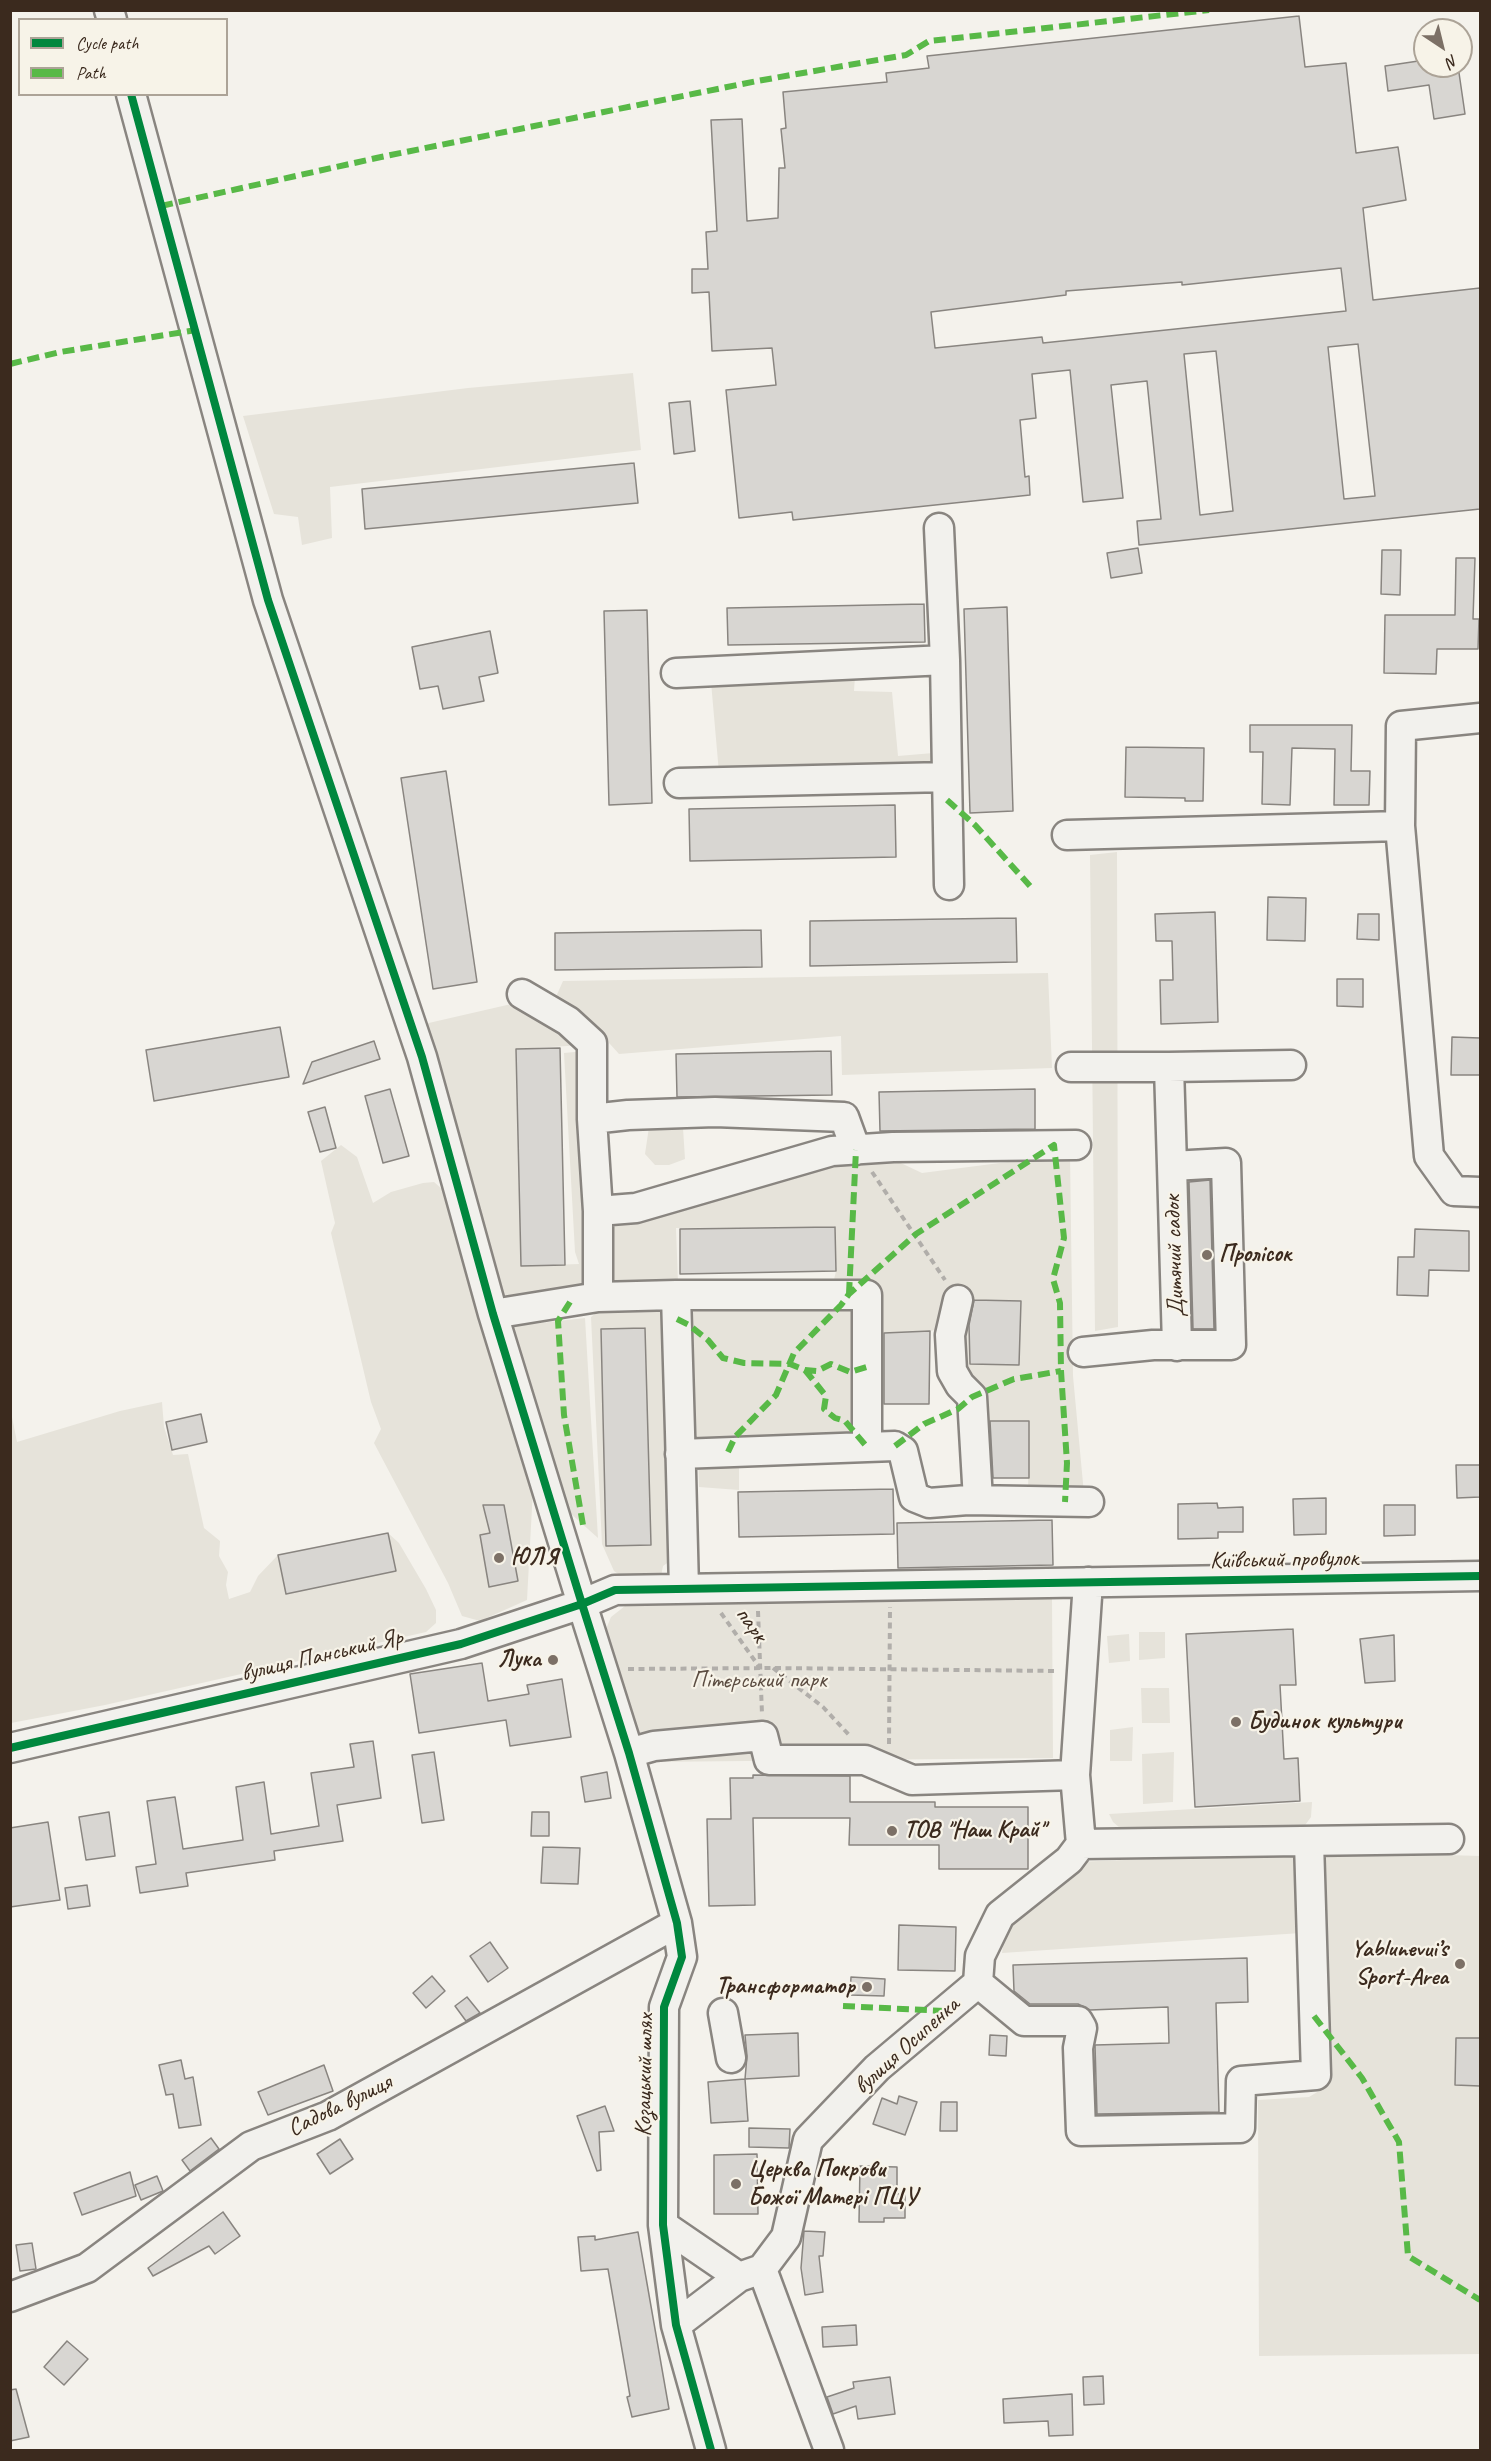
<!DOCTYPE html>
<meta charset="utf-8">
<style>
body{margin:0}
#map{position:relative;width:1491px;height:2461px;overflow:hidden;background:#f4f2ec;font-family:Caveat,sans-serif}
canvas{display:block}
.frame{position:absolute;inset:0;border:12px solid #3b2a1e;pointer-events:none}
.legend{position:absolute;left:18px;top:18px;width:210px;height:78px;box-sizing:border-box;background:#f7f3e8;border:2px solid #aca397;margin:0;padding:8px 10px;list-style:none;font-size:18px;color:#3b2a1e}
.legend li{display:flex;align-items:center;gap:12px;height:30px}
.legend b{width:30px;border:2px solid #aca397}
.north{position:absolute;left:1413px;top:18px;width:60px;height:60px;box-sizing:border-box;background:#f7f3e8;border:2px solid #aca397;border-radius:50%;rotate:145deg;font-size:16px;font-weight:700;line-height:24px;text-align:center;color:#3b2a1e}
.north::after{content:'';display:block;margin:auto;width:21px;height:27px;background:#7c7066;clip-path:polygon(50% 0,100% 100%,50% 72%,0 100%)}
</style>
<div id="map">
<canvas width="1491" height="2461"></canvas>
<div class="frame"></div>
<ul class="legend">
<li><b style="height:8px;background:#00873e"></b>Cycle path</li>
<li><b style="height:8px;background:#58b947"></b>Path</li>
</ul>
<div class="north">N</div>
</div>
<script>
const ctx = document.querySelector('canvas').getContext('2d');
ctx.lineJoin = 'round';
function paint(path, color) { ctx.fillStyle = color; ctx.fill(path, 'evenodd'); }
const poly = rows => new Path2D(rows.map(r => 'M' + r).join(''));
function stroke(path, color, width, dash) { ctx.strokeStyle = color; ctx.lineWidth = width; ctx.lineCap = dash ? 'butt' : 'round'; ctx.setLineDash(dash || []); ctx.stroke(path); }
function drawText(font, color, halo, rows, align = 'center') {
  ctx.font = font + ' Caveat,sans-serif'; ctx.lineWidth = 4.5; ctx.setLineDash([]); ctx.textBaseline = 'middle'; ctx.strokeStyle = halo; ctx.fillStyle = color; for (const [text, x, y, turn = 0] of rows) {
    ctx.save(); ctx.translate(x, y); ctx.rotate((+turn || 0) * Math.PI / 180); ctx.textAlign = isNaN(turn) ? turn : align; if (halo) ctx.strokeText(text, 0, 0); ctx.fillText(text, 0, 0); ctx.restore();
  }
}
paint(poly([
 [633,373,641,450,330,487,332,538,302,545,298,517,274,514,243,416,468,388],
 [855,676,854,691,892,692,898,756,945,752,945,767,719,773,711,682],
 [1117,852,1118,1327,1095,1331,1090,855],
 [1048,973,1052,1068,842,1075,841,1036,619,1054,592,1024,555,999,563,981],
 [520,1002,584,1045,516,1049,521,1266,579,1264,575,1252,564,1053,585,1051,592,1293,499,1308,420,1025],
 [665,1124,683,1128,685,1159,669,1165,655,1165,645,1154,649,1127],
 [341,1145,357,1157,373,1203,391,1192,423,1183,434,1182,442,1189,529,1467,533,1489,527,1600,480,1621,462,1616,448,1583,374,1443,381,1429,371,1402,331,1233,335,1223,321,1161],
 [871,1149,922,1173,1070,1154,1073,1376,1084,1494,1028,1496,1029,1421,981,1421,952,1327,930,1331,879,1333,833,1284,836,1271,835,1227,676,1228,678,1283,608,1288,608,1218],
 [689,1304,857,1305,858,1434,690,1443],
 [605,1306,670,1313,676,1557,663,1566,660,1581,632,1583,614,1571,602,1544,591,1317],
 [585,1318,598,1538,560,1504,506,1327],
 [162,1402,164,1427,173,1455,188,1454,204,1528,220,1541,219,1556,228,1572,226,1585,229,1599,250,1592,258,1576,278,1555,286,1594,396,1571,388,1533,399,1543,426,1589,436,1610,436,1623,426,1632,105,1705,11,1723,11,1412,17,1442,120,1411],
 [739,1451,739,1490,699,1487,698,1453],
 [1052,1598,1053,1758,645,1762,604,1634,611,1617,630,1602],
 [1139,1632,1165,1632,1165,1658,1139,1660],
 [1129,1634,1130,1661,1109,1663,1107,1636],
 [1141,1688,1169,1688,1170,1723,1142,1723],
 [1133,1727,1132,1761,1110,1761,1110,1730],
 [1174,1752,1173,1802,1143,1804,1142,1754],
 [1312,1802,1311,1817,1300,1832,1127,1834,1113,1822,1109,1814],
 [1316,1851,1480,1856,1480,2354,1259,2356,1258,2100,1309,2097,1324,2088],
 [1297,1853,1301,1933,1002,1953,1007,1918,1075,1862]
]), '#e6e3da');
const building = poly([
 [1299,16,1305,67,1346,63,1356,153,1398,147,1406,200,1363,208,1373,300,1480,288,1480,509,1139,545,1137,521,1161,519,1147,381,1111,385,1123,498,1083,502,1070,370,1032,374,1036,418,1020,420,1025,477,1029,476,1030,495,793,520,792,512,739,518,726,390,776,385,772,348,712,351,709,292,692,293,692,269,708,269,706,232,717,231,711,120,742,119,747,221,778,218,779,168,785,168,781,129,786,128,783,92,887,82,886,73,929,68,927,56,1299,16],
 [1341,268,1346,311,1043,343,1042,337,935,348,931,312,1066,295,1066,291,1182,282,1182,285,1341,268],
 [1358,344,1375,496,1344,499,1328,347,1358,344],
 [1216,351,1233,511,1200,515,1184,354,1216,351],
 [1425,60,1425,66,1458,66,1465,114,1434,119,1429,85,1388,91,1385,66,1425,60],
 [690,401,695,451,674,454,669,403,690,401],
 [634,463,638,503,365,529,362,489,634,463],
 [1138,548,1142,573,1111,578,1107,553,1138,548],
 [1382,550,1401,550,1400,595,1381,594,1382,550],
 [1456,558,1475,558,1473,619,1479,619,1478,649,1437,649,1436,674,1384,673,1385,615,1455,615,1456,558],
 [924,604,925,642,728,645,727,608,924,604],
 [1007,607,1013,811,970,813,964,609,1007,607],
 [647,610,652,803,609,805,604,611,647,610],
 [490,631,498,673,479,677,484,701,443,709,438,686,420,689,412,647,490,631],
 [1250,725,1352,725,1351,771,1370,771,1369,805,1334,805,1335,749,1292,748,1290,805,1262,804,1263,752,1250,752,1250,725],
 [1126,747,1204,748,1203,801,1185,801,1185,798,1125,797,1126,747],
 [446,771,477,982,433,989,401,778,446,771],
 [895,805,896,857,690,861,689,809,895,805],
 [1268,897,1306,898,1305,941,1267,940,1268,897],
 [1215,912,1218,1022,1161,1024,1160,980,1173,980,1172,941,1156,941,1155,914,1215,912],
 [1358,914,1379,914,1379,940,1357,939,1358,914],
 [1016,918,1017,962,810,966,810,921,1016,918],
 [761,930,762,967,555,970,555,933,761,930],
 [1337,979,1363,979,1363,1007,1337,1006,1337,979],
 [280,1027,289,1077,154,1101,146,1050,280,1027],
 [1452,1037,1480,1038,1480,1075,1451,1075,1452,1037],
 [374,1041,380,1059,303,1084,312,1062,374,1041],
 [560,1048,565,1265,521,1266,516,1049,560,1048],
 [831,1051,832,1095,677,1097,676,1054,831,1051],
 [390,1089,409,1156,383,1163,365,1096,390,1089],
 [1035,1089,1035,1129,880,1131,879,1092,1035,1089],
 [325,1107,336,1148,320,1152,308,1112,325,1107],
 [1210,1180,1214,1329,1193,1329,1189,1182,1210,1180],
 [835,1227,836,1271,680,1274,680,1229,835,1227],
 [1415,1229,1469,1231,1469,1271,1429,1270,1428,1296,1397,1295,1398,1257,1414,1257,1415,1229],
 [974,1300,1021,1301,1019,1365,970,1364,969,1325,974,1300],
 [645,1328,651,1545,606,1546,601,1329,645,1328],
 [930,1331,929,1404,884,1404,884,1333,930,1331],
 [201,1414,207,1442,172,1450,166,1422,201,1414],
 [990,1421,1029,1421,1029,1478,993,1478,990,1421],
 [1456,1465,1480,1465,1480,1497,1457,1498,1456,1465],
 [893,1489,894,1534,739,1537,738,1492,893,1489],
 [1326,1498,1326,1534,1294,1535,1293,1499,1326,1498],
 [1217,1503,1218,1508,1243,1507,1243,1532,1218,1532,1218,1538,1178,1539,1178,1504,1217,1503],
 [483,1505,504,1505,518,1581,489,1587,480,1535,490,1533,483,1505],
 [1384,1505,1415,1505,1415,1535,1384,1536,1384,1505],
 [1052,1520,1053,1565,898,1568,897,1523,1052,1520],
 [388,1533,396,1571,286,1594,278,1555,388,1533],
 [1293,1629,1296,1685,1280,1685,1284,1759,1298,1758,1300,1801,1195,1807,1186,1634,1293,1629],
 [1394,1635,1395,1681,1365,1683,1360,1639,1394,1635],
 [482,1663,488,1701,529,1694,527,1685,562,1679,571,1737,510,1746,506,1720,419,1733,410,1674,482,1663],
 [373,1741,381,1798,337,1805,343,1841,274,1851,275,1860,186,1873,188,1886,140,1893,136,1867,156,1864,147,1801,175,1797,183,1849,243,1840,236,1787,264,1782,271,1834,319,1826,311,1773,354,1767,350,1744,373,1741],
 [434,1752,444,1820,422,1823,412,1755,434,1752],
 [607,1772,611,1798,585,1802,581,1777,607,1772],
 [753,1775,850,1776,850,1802,935,1802,935,1807,1028,1807,1028,1869,939,1869,939,1845,849,1845,850,1818,753,1818,755,1905,709,1906,707,1819,731,1819,730,1778,753,1778,753,1775],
 [109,1812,115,1856,86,1860,79,1817,109,1812],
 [532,1812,549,1812,549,1836,531,1836,532,1812],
 [48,1822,60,1900,10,1907,10,1828,48,1822],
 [543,1847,580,1848,578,1884,541,1883,543,1847],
 [87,1885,90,1906,68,1909,65,1888,87,1885],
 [899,1925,956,1927,955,1971,898,1970,899,1925],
 [490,1942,508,1968,488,1982,470,1956,490,1942],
 [1247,1958,1248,2002,1216,2003,1219,2112,1097,2114,1095,2045,1169,2043,1168,2007,1090,2010,1078,2004,1030,2004,1014,1991,1013,1965,1247,1958],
 [432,1976,445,1991,426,2008,413,1993,432,1976],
 [851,1977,885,1979,884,1996,850,1995,851,1977],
 [467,1997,480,2013,466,2021,455,2006,467,1997],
 [798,2033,799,2076,745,2079,747,2056,745,2035,798,2033],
 [990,2035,1007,2036,1006,2056,989,2055,990,2035],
 [1456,2038,1480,2038,1480,2086,1455,2085,1456,2038],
 [181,2060,185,2079,193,2077,201,2125,179,2128,173,2094,166,2095,159,2065,181,2060],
 [324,2065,333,2091,268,2115,258,2092,324,2065],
 [745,2079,748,2121,711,2123,708,2082,745,2079],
 [899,2096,917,2102,905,2135,873,2124,882,2098,897,2104,899,2096],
 [941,2102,957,2102,957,2131,940,2131,941,2102],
 [605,2106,614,2131,599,2132,601,2170,597,2171,577,2116,605,2106],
 [749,2128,790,2129,789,2148,749,2147,749,2128],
 [211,2138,219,2149,190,2171,182,2160,211,2138],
 [340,2139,353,2159,330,2174,317,2154,340,2139],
 [757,2154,758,2214,714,2214,714,2155,757,2154],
 [860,2166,897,2167,897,2194,905,2194,905,2218,884,2218,884,2222,859,2222,860,2166],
 [130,2172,136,2196,82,2215,74,2193,130,2172],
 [157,2176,163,2191,141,2200,135,2185,157,2176],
 [223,2212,240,2236,215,2254,209,2246,153,2276,148,2268,223,2212],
 [804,2231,825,2232,823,2256,819,2256,823,2292,805,2295,801,2268,804,2231],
 [638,2232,669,2409,632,2417,627,2397,630,2396,608,2269,581,2271,578,2237,595,2236,595,2240,638,2232],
 [32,2243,36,2269,20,2271,16,2245,32,2243],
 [856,2325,857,2345,823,2347,822,2327,856,2325],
 [67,2341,88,2359,64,2385,44,2367,67,2341],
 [1103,2376,1104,2404,1084,2405,1083,2377,1103,2376],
 [890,2377,895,2414,858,2419,856,2406,833,2414,827,2397,854,2388,853,2382,890,2377],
 [16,2389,29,2437,10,2441,10,2390,16,2389],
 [1072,2394,1073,2435,1049,2436,1048,2421,1004,2423,1003,2399,1072,2394]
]);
paint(building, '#d8d6d2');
stroke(building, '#898580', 1.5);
const minor = poly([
 [109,10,112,20],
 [939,528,945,660,949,885],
 [676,673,945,660],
 [679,783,947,777],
 [1400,826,1401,726,1480,718],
 [1067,835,1400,826,1429,1156,1454,1191,1480,1192],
 [522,994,568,1021,592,1043,592,1119],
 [1071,1067,1169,1067,1172,1166,1226,1163,1231,1345,1153,1345,1083,1352],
 [1169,1067,1291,1065],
 [1172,1166,1177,1346],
 [598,1211,592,1119,628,1115,715,1112,844,1117,856,1150],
 [598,1297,676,1295],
 [958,1300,950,1335,952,1371,960,1385,972,1397,978,1500],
 [493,1314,598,1297,598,1211,636,1208,832,1151,893,1147,1076,1145],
 [867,1447,895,1446,903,1451,914,1497,929,1503,968,1500,1089,1502],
 [680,1454,867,1447,867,1295,676,1295,680,1432,684,1589],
 [10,1748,461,1644,582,1604,493,1314,422,1057,268,600,131,94],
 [629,1753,654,1746,763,1736,769,1760,865,1760,912,1780,1075,1775],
 [1081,1844,1449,1839],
 [1081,1844,1075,1775,1088,1582],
 [978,1983,1024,2021,1078,2021,1082,2028,1078,2048,1081,2131,1240,2128,1241,2081,1316,2075,1309,1842],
 [723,2013,731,2058],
 [663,2225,739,2277,676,2325],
 [762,2269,829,2450],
 [739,2277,762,2269,786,2237,808,2140,877,2068,978,1983,980,1956,1000,1915,1069,1860,1081,1844],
 [10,2297,87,2268,251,2146,328,2116,677,1923],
 [711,2450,676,2325,663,2225,664,2007,682,1957,677,1923,629,1753,582,1604,615,1590,1480,1576]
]);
stroke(minor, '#898580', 33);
stroke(poly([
 [872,1172,945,1280],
 [758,1611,762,1714],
 [721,1613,760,1668],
 [773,1668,823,1707,850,1736],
 [628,1669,773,1668,1058,1671],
 [889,1744,890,1607]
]), '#b1aeaa', 4, [6, 4.5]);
stroke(minor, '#f2f1ed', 28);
stroke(poly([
 [161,206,381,157,757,81,906,55,929,41,1209,10],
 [10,364,60,352,196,330],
 [947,800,975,825,1030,886],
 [849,1294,856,1150],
 [570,1302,558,1321,564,1415,583,1525],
 [677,1319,689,1325,708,1340,723,1358,744,1363,790,1364,805,1370,817,1371,831,1364,850,1372,867,1367],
 [805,1370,826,1396,824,1409,835,1418,845,1421,867,1447],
 [895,1446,924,1424,958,1409,972,1397,1014,1379,1061,1371],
 [728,1452,735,1437,776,1395,794,1353,841,1305,849,1294,916,1234,1054,1145,1064,1238,1053,1279,1060,1303,1061,1371,1067,1463,1065,1502],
 [843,2006,945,2011],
 [1314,2016,1362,2078,1399,2142,1408,2256,1480,2300]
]), '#58b947', 6, [12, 6]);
stroke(poly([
 [10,1748,461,1644,582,1604,493,1314,422,1057,268,600,131,94],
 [711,2450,676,2325,663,2225,664,2007,682,1957,677,1923,629,1753,582,1604,615,1590,1480,1576]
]), '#00873e', 8);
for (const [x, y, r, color] of [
 [1207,1255,6,"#7c7066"],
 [499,1558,6,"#7c7066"],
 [553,1660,6,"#7c7066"],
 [1236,1722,6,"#7c7066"],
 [892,1831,6,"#7c7066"],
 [1460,1964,6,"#7c7066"],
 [867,1987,6,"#7c7066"],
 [736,2184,6,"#7c7066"]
]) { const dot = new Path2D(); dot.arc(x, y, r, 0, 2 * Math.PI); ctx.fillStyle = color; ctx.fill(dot); stroke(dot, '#f7f3e8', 2); }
drawText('bold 24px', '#3b2a1e', '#f7f3e8', [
 ["Пролісок",1219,1255],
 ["ЮЛЯ",511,1558],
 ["Лука",541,1660,"right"],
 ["Будинок культури",1248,1722],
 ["ТОВ \"Наш Край\"",904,1831],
 ["Yablunevui’s",1448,1950,"right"],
 ["Sport-Area",1448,1978,"right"],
 ["Трансформатор",855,1987,"right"],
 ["Церква Покрови",748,2170],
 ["Божої Матері ПЦУ",748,2198]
], 'left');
drawText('24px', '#3b2a1e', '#f7f3e8', [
 ["Дитячий садок",1175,1256,-92],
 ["Київський провулок",1284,1560,-1],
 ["парк",751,1625,55],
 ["вулиця Панський Яр",322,1656,-13],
 ["вулиця Осипенка",907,2046,-42],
 ["Козацький шлях",645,2075,-89],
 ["Садова вулиця",340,2106,-26]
]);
drawText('24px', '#5b4c41', '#f7f3e8', [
 ["Пітєрський парк",759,1681]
]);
</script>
